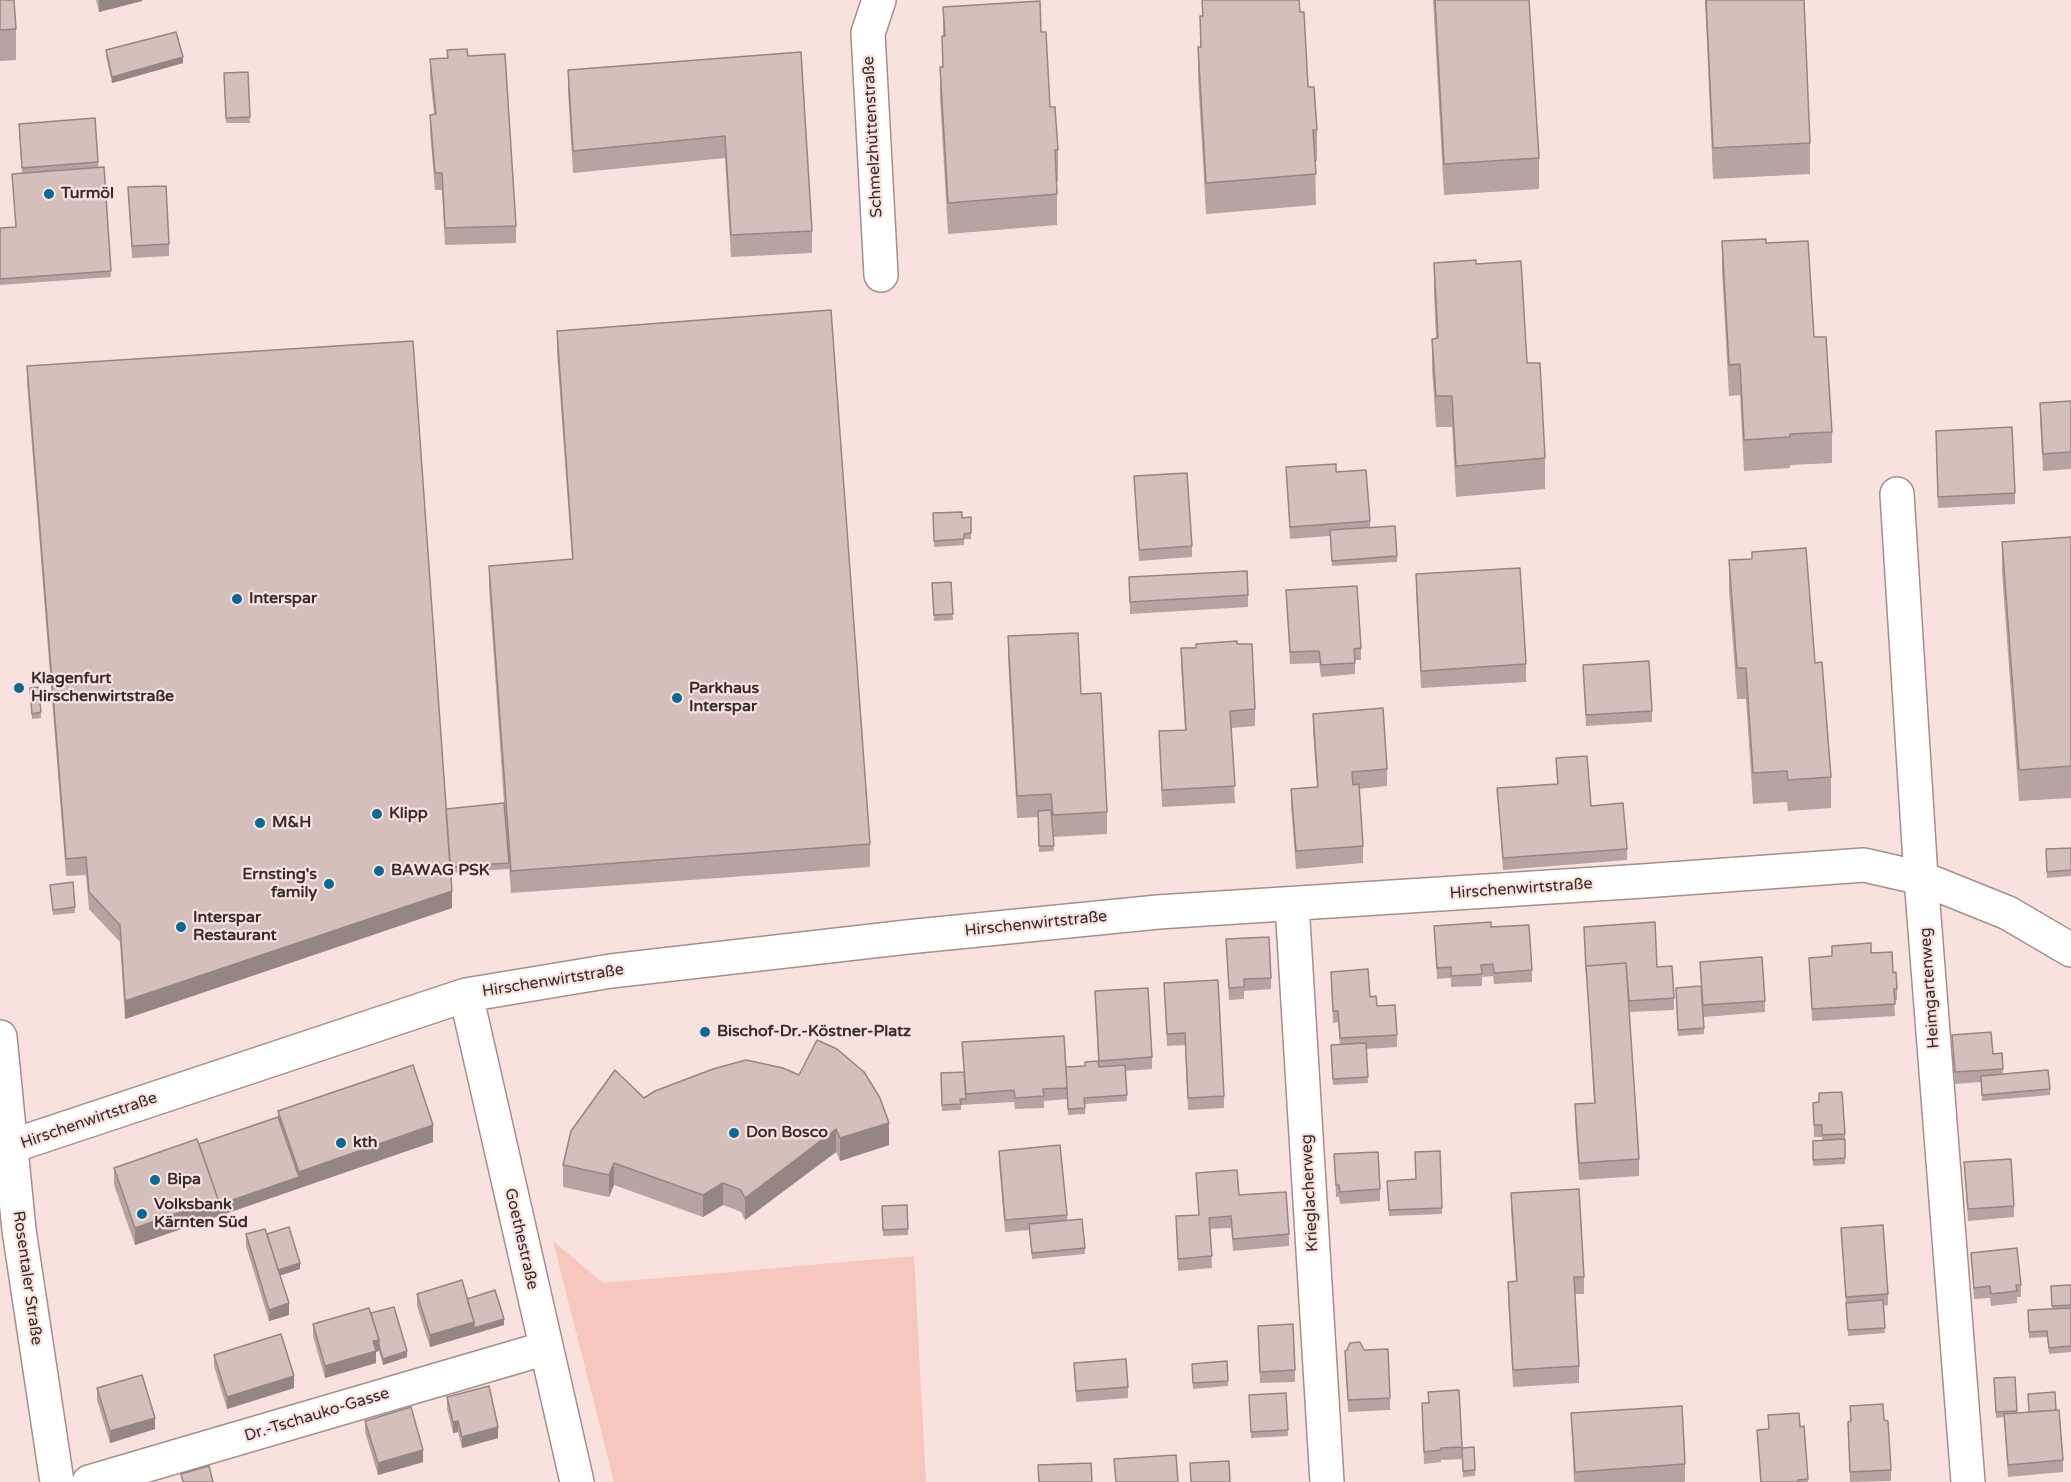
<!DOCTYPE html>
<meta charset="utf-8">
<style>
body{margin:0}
canvas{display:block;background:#f9e2de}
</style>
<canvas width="2071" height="1482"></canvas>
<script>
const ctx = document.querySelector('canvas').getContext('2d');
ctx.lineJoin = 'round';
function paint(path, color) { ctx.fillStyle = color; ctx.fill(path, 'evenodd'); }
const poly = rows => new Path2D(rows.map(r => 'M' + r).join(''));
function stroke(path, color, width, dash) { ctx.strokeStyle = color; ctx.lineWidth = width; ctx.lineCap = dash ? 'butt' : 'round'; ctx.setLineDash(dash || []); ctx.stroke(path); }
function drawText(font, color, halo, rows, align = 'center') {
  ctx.font = font + ' "Varela Round",sans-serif'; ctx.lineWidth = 4.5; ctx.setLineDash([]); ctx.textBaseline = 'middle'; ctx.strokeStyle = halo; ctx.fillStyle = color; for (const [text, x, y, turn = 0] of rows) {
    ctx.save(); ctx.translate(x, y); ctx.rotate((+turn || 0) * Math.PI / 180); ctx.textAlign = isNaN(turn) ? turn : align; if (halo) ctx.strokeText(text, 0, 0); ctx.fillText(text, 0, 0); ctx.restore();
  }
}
paint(poly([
 [553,1241,603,1283,914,1256,926,1482,614,1482]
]), '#f7c7be');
const minor = poly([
 [879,0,868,33,881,275],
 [1897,494,1921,878,1968,1482],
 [1292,904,1327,1482],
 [466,995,577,1482],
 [0,1150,466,995,611,971,907,937,1158,912,1643,881,1864,865,1921,878,2008,913,2071,950],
 [89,1482,546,1348]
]);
const primary = poly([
 [0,1037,19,1230,57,1482]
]);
stroke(minor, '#a48f8b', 36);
stroke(primary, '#a48f8b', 36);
stroke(minor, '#fff', 33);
stroke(primary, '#fff', 33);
paint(poly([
 [0,0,16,29,16,60,0,61],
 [96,0,142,0,142,1,99,12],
 [1202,0,1299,0,1308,87,1317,130,1317,161,1315,161,1316,205,1206,214,1198,78,1198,47,1200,47,1200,16,1202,16],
 [1433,0,1529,0,1539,158,1539,189,1444,195],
 [1705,0,1804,0,1810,143,1810,174,1713,179],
 [943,7,1041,32,1050,107,1058,150,1058,181,1057,181,1057,225,948,234,940,98,940,67,942,67,942,36,943,36],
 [106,50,183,63,112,83,106,56],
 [447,50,468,56,516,226,516,243,445,245,442,190,435,190,430,132,430,115,434,114,430,76,430,59,447,58],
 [801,52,812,231,812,253,731,257,725,158,573,173,568,92,568,70],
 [248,72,250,123,226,123,224,73],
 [19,124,98,162,111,277,0,285,0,228,15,227,22,173],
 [128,187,169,244,169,256,132,258],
 [1722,241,1766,243,1814,337,1832,432,1832,463,1790,465,1790,468,1744,471,1740,395,1729,396,1722,272],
 [1434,263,1476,264,1527,363,1545,458,1545,489,1456,497,1452,427,1436,427,1432,370,1432,339,1436,338,1434,294],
 [557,331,870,844,870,867,511,893,509,867,509,869,451,873,452,908,125,1019,120,942,89,909,86,875,66,876,27,383,27,366,446,809,504,803,489,588,489,566,572,559,557,353],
 [2071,401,2071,469,2043,471,2040,420,2040,403],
 [1936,431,2015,493,2015,504,1938,508],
 [1286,467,1336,472,1370,521,1370,528,1397,556,1397,562,1332,566,1330,536,1290,539],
 [1134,476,1192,546,1192,557,1139,561],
 [933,513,962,518,971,517,971,539,964,539,964,545,934,547],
 [2071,537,2071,798,2019,801,2002,573,2002,542],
 [1729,560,1815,663,1831,777,1831,808,1788,811,1787,802,1753,804,1746,699,1737,699,1729,591],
 [1416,574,1526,664,1526,682,1421,688,1416,591],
 [1129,577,1248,595,1248,607,1130,614],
 [951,582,953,620,934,621,932,583],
 [1286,590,1361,648,1361,660,1355,660,1355,674,1321,677,1319,663,1290,664],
 [1008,636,1081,694,1107,812,1107,834,1053,837,1054,851,1039,852,1038,817,1017,818,1008,659],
 [1237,644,1255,709,1255,726,1231,728,1235,803,1162,807,1159,731,1185,730,1181,665,1181,648],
 [1583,665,1652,711,1652,722,1586,726],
 [30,688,41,712,41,718,32,719],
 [1313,714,1387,769,1387,786,1359,789,1363,846,1363,863,1296,869,1291,806,1291,789,1317,787,1313,731],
 [1556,758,1591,806,1627,849,1627,860,1503,870,1497,788,1557,784],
 [2071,848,2071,876,2047,878,2046,849],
 [50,885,75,907,75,913,53,915],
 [1434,926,1491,927,1532,970,1532,982,1494,984,1493,976,1482,977,1482,986,1451,987,1451,978,1437,979],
 [1584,927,1657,967,1674,998,1674,1010,1629,1012,1639,1159,1639,1176,1579,1180,1575,1122,1575,1104,1594,1103],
 [1226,939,1271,978,1271,989,1244,991,1244,999,1229,1000],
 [1832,946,1871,953,1893,973,1897,989,1897,1000,1894,1001,1895,1016,1812,1021,1809,958,1832,956],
 [1700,962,1765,1001,1765,1012,1704,1017,1704,1034,1678,1036,1676,994,1701,986],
 [1331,972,1370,997,1397,1035,1397,1047,1366,1049,1368,1083,1333,1085,1331,1045,1340,1044,1338,1022,1333,1023],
 [1164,983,1224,1096,1224,1108,1188,1110,1185,1045,1167,1046],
 [1095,991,1152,1057,1152,1069,1125,1071,1127,1101,1085,1104,1085,1114,1068,1115,1067,1097,1067,1099,1044,1101,1044,1108,1015,1109,1014,1102,961,1105,961,1110,942,1111,941,1073,964,1072,962,1042,1066,1067,1085,1066,1098,1061],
 [1952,1035,1993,1054,2003,1069,2003,1074,2050,1089,2050,1095,1982,1101,1981,1082,1955,1084],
 [713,1069,889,1145,840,1161,836,1152,745,1220,741,1212,723,1205,703,1217,614,1185,609,1197,563,1187,563,1165,644,1098],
 [1813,1103,1845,1134,1845,1164,1813,1166,1813,1141,1822,1141,1822,1137,1814,1137],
 [278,1111,433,1142,135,1245,114,1185,114,1168,199,1144,278,1117],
 [999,1151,1067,1215,1067,1221,1085,1248,1085,1254,1032,1259,1029,1230,1005,1232,999,1163],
 [1440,1151,1442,1214,1389,1216,1387,1181,1416,1179],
 [1334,1154,1380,1189,1380,1201,1340,1204,1339,1197,1336,1197],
 [1964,1162,2014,1206,2014,1217,1968,1221],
 [1196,1173,1239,1195,1289,1234,1289,1246,1233,1251,1231,1228,1210,1229,1212,1268,1178,1271,1176,1216,1199,1215],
 [1511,1193,1584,1277,1584,1294,1575,1294,1579,1366,1579,1383,1513,1387,1508,1299,1508,1282,1516,1281,1511,1210],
 [882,1206,908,1229,908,1235,883,1236],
 [1841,1228,1888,1294,1888,1305,1883,1306,1885,1333,1848,1336],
 [246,1234,267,1234,300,1269,280,1275,289,1315,269,1321,246,1246],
 [1971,1253,2021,1285,2021,1297,2017,1297,2017,1303,1991,1306,1990,1298,1974,1299],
 [2071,1285,2071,1352,2049,1354,2047,1337,2029,1338,2028,1310,2052,1309,2051,1292],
 [417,1294,467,1299,504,1325,430,1347,417,1306],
 [371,1313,407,1357,383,1365,379,1351,376,1352,376,1363,325,1378,313,1336,313,1324],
 [1258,1326,1295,1370,1295,1382,1260,1383],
 [1345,1351,1390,1398,1390,1410,1348,1412],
 [214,1355,294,1388,227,1409,214,1366],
 [1227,1361,1228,1386,1193,1389,1192,1370],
 [1074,1363,1128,1387,1128,1398,1076,1402],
 [2015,1377,2017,1413,2056,1410,2063,1460,2063,1472,2008,1477,2004,1417,1996,1418,1994,1378],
 [97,1388,155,1429,110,1443,97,1400],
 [1459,1390,1462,1448,1475,1470,1475,1476,1463,1477,1462,1459,1441,1460,1441,1462,1424,1464,1422,1403,1428,1403,1428,1392],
 [1286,1393,1288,1436,1251,1438,1249,1395],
 [447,1397,498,1438,462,1448,458,1432,453,1433,447,1409],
 [1850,1406,1884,1420,1891,1470,1891,1481,1850,1482,1848,1422,1850,1421],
 [1571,1413,1685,1464,1685,1482,1574,1482],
 [1768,1415,1800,1427,1804,1426,1808,1482,1760,1482,1757,1430,1768,1429],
 [365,1421,423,1462,378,1475,365,1432]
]), '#b7a4a1');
paint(poly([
 [99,0,142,0,142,1,99,12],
 [183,57,183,63,112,83,112,77],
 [452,891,452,908,125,1019,125,1001],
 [889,1123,889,1145,840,1161,840,1138],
 [433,1125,433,1142,135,1245,135,1228,218,1199,299,1177,299,1172],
 [836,1129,836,1152,745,1220,745,1198],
 [614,1163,614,1185,609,1197,609,1175],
 [723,1183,723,1205,703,1217,703,1195],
 [300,1263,300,1269,276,1277,276,1271],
 [289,1303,289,1315,269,1321,269,1310],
 [504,1319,504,1325,430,1347,430,1335,474,1322],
 [379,1340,379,1351,376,1352,376,1363,325,1378,325,1366,373,1341],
 [407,1351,407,1357,383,1365,383,1359],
 [294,1376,294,1388,227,1409,227,1397],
 [155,1418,155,1429,110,1443,110,1431],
 [458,1421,458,1432,453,1433,453,1422],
 [498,1427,498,1438,462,1448,462,1437],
 [423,1450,423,1462,378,1475,378,1463]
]), '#958683');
const building = poly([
 [0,0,14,0,16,29,0,30,0,0],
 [1202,0,1299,0,1300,12,1304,12,1308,87,1314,87,1317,130,1313,130,1316,174,1206,183,1198,47,1201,47,1200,16,1203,16,1202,0],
 [1435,0,1529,0,1539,158,1444,164,1435,0],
 [1706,0,1804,0,1810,143,1713,148,1706,0],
 [1040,1,1041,32,1046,32,1050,107,1055,107,1058,150,1055,150,1057,194,948,203,940,67,943,67,942,36,945,36,943,7,1040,1],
 [176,32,183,57,112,77,106,50,176,32],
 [467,49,468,56,505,54,516,226,445,228,442,173,435,173,430,115,436,114,430,59,448,58,447,50,467,49],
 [801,52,812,231,731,235,725,136,573,151,568,70,801,52],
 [248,72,250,117,226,118,224,73,248,72],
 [95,118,98,162,22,168,19,124,95,118],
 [104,167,111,271,0,279,0,228,16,227,12,174,104,167],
 [166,186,169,244,132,246,128,187,166,186],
 [1766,239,1766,243,1808,241,1814,337,1826,337,1832,432,1790,434,1790,437,1744,440,1740,364,1729,365,1722,241,1766,239],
 [1476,260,1476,264,1521,261,1527,363,1540,363,1545,458,1456,466,1452,396,1436,396,1432,339,1438,338,1434,263,1476,260],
 [831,310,870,844,511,871,489,566,573,559,557,331,831,310],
 [413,341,452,891,125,1001,120,925,89,892,86,857,66,859,27,366,413,341],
 [2071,401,2071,452,2043,454,2040,403,2071,401],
 [2012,427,2015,493,1938,497,1936,431,2012,427],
 [1336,464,1336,472,1366,470,1370,521,1290,527,1286,467,1336,464],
 [1187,473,1192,546,1139,550,1134,476,1187,473],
 [962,512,962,518,971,517,971,533,964,534,964,539,934,541,933,513,962,512],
 [1395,526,1397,556,1332,561,1330,530,1395,526],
 [2071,537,2071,766,2019,770,2002,542,2071,537],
 [1806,548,1815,663,1822,662,1831,777,1788,780,1787,771,1753,773,1746,668,1737,668,1729,560,1752,559,1752,552,1806,548],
 [1520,568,1526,664,1421,671,1416,574,1520,568],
 [1247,571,1248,595,1130,602,1129,577,1247,571],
 [951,582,953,614,934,615,932,583,951,582],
 [1357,586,1361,648,1354,649,1355,663,1321,665,1319,651,1290,652,1286,590,1357,586],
 [1078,633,1081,694,1101,693,1107,812,1053,815,1051,794,1017,796,1008,636,1078,633],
 [1237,641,1237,644,1252,644,1255,709,1230,711,1235,786,1162,790,1159,731,1186,730,1181,648,1196,648,1196,644,1237,641],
 [1649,661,1652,711,1586,715,1583,665,1649,661],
 [38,687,41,712,32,714,30,688,38,687],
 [1383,708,1387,769,1352,772,1353,785,1359,784,1363,846,1296,851,1291,789,1318,787,1313,714,1383,708],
 [1587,756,1591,806,1623,803,1627,849,1503,858,1497,788,1558,784,1556,758,1587,756],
 [504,803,509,863,450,867,446,809,504,803],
 [1051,810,1054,846,1039,846,1038,811,1051,810],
 [2071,848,2071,870,2047,872,2046,849,2071,848],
 [73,882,75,907,53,910,50,885,73,882],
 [1491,922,1491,927,1529,925,1532,970,1494,973,1493,964,1481,965,1482,974,1451,976,1451,967,1437,968,1434,926,1491,922],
 [1655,922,1657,967,1672,966,1674,998,1629,1001,1626,963,1586,966,1586,971,1584,927,1655,922],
 [1269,937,1271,978,1244,979,1244,987,1229,988,1226,939,1269,937],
 [1871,943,1871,953,1892,952,1893,973,1896,972,1897,989,1894,989,1895,1004,1812,1009,1809,958,1832,956,1832,946,1871,943],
 [1762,957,1765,1001,1703,1005,1700,962,1762,957],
 [1626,963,1639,1159,1579,1163,1575,1104,1595,1103,1586,966,1626,963],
 [1368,969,1370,997,1376,996,1377,1006,1395,1005,1397,1035,1340,1038,1338,1011,1333,1011,1331,972,1368,969],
 [1218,980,1224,1096,1188,1098,1185,1033,1167,1034,1164,983,1218,980],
 [1701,986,1704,1028,1678,1030,1676,988,1701,986],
 [1148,988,1152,1057,1099,1061,1095,991,1148,988],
 [1991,1032,1993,1054,2002,1053,2003,1069,1955,1072,1952,1035,1991,1032],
 [1064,1036,1067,1088,1043,1089,1044,1096,1015,1098,1014,1090,966,1094,962,1042,1064,1036],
 [817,1040,837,1049,864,1072,880,1098,889,1123,840,1138,836,1129,745,1198,741,1190,723,1183,703,1195,614,1163,609,1175,563,1165,571,1131,615,1070,644,1098,655,1091,713,1069,746,1060,783,1068,799,1075,817,1040],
 [1366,1043,1368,1077,1333,1079,1331,1045,1366,1043],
 [1098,1061,1099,1067,1125,1065,1127,1095,1084,1098,1085,1108,1068,1109,1066,1067,1085,1066,1085,1062,1098,1061],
 [413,1065,433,1125,299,1172,278,1111,413,1065],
 [2048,1070,2050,1089,1982,1095,1981,1076,2048,1070],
 [964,1072,966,1099,960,1099,961,1104,942,1105,941,1073,964,1072],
 [1842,1092,1845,1134,1822,1135,1822,1125,1814,1125,1813,1103,1819,1102,1819,1093,1842,1092],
 [278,1117,299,1177,218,1205,218,1199,199,1144,278,1117],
 [197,1139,218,1199,135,1228,114,1168,197,1139],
 [1845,1139,1845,1158,1813,1160,1813,1141,1845,1139],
 [1060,1145,1067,1215,1005,1220,999,1151,1060,1145],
 [1440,1151,1442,1208,1389,1210,1387,1181,1416,1179,1415,1152,1440,1151],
 [1378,1152,1380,1189,1340,1192,1339,1185,1336,1185,1334,1154,1378,1152],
 [2011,1159,2014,1206,1968,1209,1964,1162,2011,1159],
 [1237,1170,1239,1195,1286,1192,1289,1234,1233,1239,1231,1216,1209,1218,1212,1256,1178,1259,1176,1216,1199,1215,1196,1173,1237,1170],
 [1579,1189,1584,1277,1574,1277,1579,1366,1513,1370,1508,1282,1517,1281,1511,1193,1579,1189],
 [907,1205,908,1229,883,1230,882,1206,907,1205],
 [1082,1219,1085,1248,1032,1253,1029,1224,1082,1219],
 [1883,1225,1888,1294,1846,1297,1841,1228,1883,1225],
 [289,1227,300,1263,278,1270,267,1234,289,1227],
 [265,1229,289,1303,269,1310,246,1234,265,1229],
 [2017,1248,2021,1285,2016,1285,2017,1291,1991,1294,1990,1286,1974,1288,1971,1253,2017,1248],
 [462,1280,474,1322,430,1335,417,1294,462,1280],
 [2071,1285,2071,1305,2052,1306,2051,1286,2071,1285],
 [495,1290,504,1319,474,1328,474,1322,467,1299,495,1290],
 [1883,1300,1885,1328,1848,1330,1846,1303,1883,1300],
 [394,1307,407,1351,383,1359,379,1345,379,1340,371,1313,394,1307],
 [369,1308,379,1340,373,1341,376,1351,325,1366,313,1324,369,1308],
 [2071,1308,2071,1346,2049,1348,2047,1331,2029,1332,2028,1310,2071,1308],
 [1293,1324,1295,1370,1260,1372,1258,1326,1293,1324],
 [281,1334,294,1376,227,1397,214,1355,281,1334],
 [1360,1342,1364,1350,1388,1349,1390,1398,1348,1400,1345,1351,1347,1350,1350,1343,1360,1342],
 [1126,1359,1128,1387,1076,1391,1074,1363,1126,1359],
 [1227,1361,1228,1381,1193,1383,1192,1364,1227,1361],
 [142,1375,155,1418,110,1431,97,1388,142,1375],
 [2015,1377,2017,1411,1996,1412,1994,1378,2015,1377],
 [489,1386,498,1427,462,1437,458,1421,453,1422,447,1397,489,1386],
 [1459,1390,1462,1447,1441,1448,1441,1450,1424,1452,1422,1403,1429,1403,1428,1392,1459,1390],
 [2055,1392,2056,1410,2029,1412,2028,1394,2055,1392],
 [1286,1393,1288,1430,1251,1432,1249,1395,1286,1393],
 [1883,1404,1884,1420,1888,1421,1891,1470,1850,1472,1848,1422,1851,1421,1850,1406,1883,1404],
 [1682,1406,1685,1464,1575,1472,1571,1413,1682,1406],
 [411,1407,423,1450,378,1463,365,1421,411,1407],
 [2059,1410,2063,1460,2008,1465,2004,1414,2059,1410],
 [1799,1413,1800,1427,1804,1426,1808,1479,1798,1480,1798,1482,1761,1482,1757,1430,1769,1429,1768,1415,1799,1413],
 [1474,1447,1475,1470,1463,1471,1462,1448,1474,1447],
 [1176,1455,1178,1482,1116,1482,1114,1459,1176,1455],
 [1229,1461,1230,1482,1191,1482,1190,1463,1229,1461],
 [1091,1463,1092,1482,1039,1482,1038,1465,1091,1463],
 [209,1466,213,1482,183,1482,181,1474,209,1466]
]);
paint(building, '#d5bfbb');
stroke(building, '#958683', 1.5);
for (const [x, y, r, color] of [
 [49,194,6,"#0b6998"],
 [237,599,6,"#0b6998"],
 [19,688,6,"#0b6998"],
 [677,698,6,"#0b6998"],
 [377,814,6,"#0b6998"],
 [260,823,6,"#0b6998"],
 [379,871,6,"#0b6998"],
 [329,884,6,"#0b6998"],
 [181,927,6,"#0b6998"],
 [705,1032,6,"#0b6998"],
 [734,1133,6,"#0b6998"],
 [341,1143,6,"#0b6998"],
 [155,1180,6,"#0b6998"],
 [142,1214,6,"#0b6998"]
]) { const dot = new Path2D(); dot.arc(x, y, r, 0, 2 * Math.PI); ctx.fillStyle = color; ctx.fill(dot); stroke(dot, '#f9e2de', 2); }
drawText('16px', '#352c2b', '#f9e2de', [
 ["Schmelzhüttenstraße",873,137,-93],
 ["Hirschenwirtstraße",1521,889,-4],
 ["Hirschenwirtstraße",1036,924,-6],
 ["Hirschenwirtstraße",553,981,-9],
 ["Heimgartenweg",1930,988,-94],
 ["Hirschenwirtstraße",89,1121,-19],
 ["Krieglacherweg",1310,1193,-93],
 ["Goethestraße",521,1239,77],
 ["Rosentaler Straße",27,1278,82],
 ["Dr.-Tschauko-Gasse",317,1415,-17]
]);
drawText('bold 16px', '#352c2b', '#f9e2de', [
 ["Turmöl",61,194],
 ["Interspar",249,599],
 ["Klagenfurt",31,679],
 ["Hirschenwirtstraße",31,697],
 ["Parkhaus",689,689],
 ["Interspar",689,707],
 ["Klipp",389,814],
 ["M&H",272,823],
 ["BAWAG PSK",391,871],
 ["Ernsting's",317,875,"right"],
 ["family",317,893,"right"],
 ["Interspar",193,918],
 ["Restaurant",193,936],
 ["Bischof-Dr.-Köstner-Platz",717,1032],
 ["Don Bosco",746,1133],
 ["kth",353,1143],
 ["Bipa",167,1180],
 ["Volksbank",154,1205],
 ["Kärnten Süd",154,1223]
], 'left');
</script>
